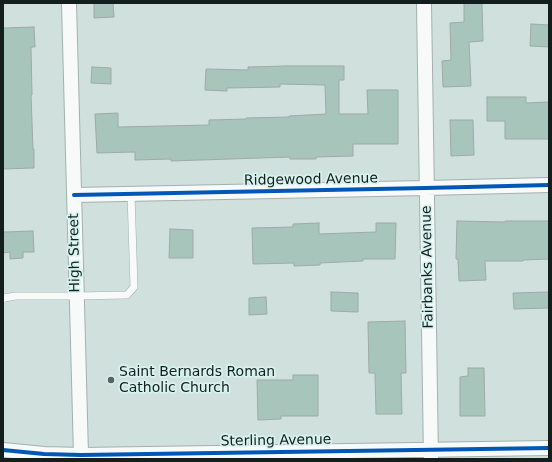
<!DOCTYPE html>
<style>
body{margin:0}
#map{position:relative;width:552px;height:462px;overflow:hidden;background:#d0e0dd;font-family:"DejaVu Sans",sans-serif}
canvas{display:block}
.frame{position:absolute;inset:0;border:4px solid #141e1d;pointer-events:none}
</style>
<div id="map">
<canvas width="552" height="462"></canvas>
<div class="frame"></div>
</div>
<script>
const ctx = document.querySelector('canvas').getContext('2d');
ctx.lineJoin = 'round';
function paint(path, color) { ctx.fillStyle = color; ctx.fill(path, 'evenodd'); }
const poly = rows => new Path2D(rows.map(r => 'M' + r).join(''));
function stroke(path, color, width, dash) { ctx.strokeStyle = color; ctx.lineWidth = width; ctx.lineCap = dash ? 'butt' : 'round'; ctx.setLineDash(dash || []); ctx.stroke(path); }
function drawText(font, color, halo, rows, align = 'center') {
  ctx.font = font + ' "DejaVu Sans",sans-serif'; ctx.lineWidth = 3.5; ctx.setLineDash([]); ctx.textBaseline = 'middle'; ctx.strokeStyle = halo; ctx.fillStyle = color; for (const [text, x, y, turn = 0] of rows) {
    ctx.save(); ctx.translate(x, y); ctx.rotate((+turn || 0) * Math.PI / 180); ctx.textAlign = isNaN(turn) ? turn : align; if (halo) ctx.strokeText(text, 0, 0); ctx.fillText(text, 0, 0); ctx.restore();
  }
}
const building = poly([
 [94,3,113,3,114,17,94,18,94,3],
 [464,3,482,3,483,41,469,42,471,86,443,87,442,61,451,60,450,23,464,22,464,3],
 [531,24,549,25,549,47,530,46,531,24],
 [34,27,35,47,31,47,32,95,31,95,33,149,34,149,34,168,3,169,3,28,34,27],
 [286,66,344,66,344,80,339,80,339,114,368,114,367,90,398,90,398,144,353,144,353,156,316,157,316,159,290,159,290,157,171,161,171,159,135,160,135,152,97,153,95,114,118,113,118,127,209,125,209,120,246,119,246,118,289,117,289,116,326,114,325,85,280,84,280,87,227,88,227,91,205,90,206,69,248,70,248,67,286,66],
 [92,67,111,68,111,84,91,83,92,67],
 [487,97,526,97,526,103,549,102,549,139,505,139,505,121,487,121,487,97],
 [450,120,473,120,474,155,451,156,450,120],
 [457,221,505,222,505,221,549,221,549,259,523,260,523,261,485,261,486,280,459,281,458,259,456,259,457,221],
 [319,223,319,234,376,232,376,223,396,223,395,259,363,259,363,261,320,263,320,265,294,266,294,263,253,264,252,228,293,227,293,224,319,223],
 [170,229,193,230,193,258,169,258,170,229],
 [33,231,34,252,23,252,23,258,10,259,10,252,3,253,3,232,33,231],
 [331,292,358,293,358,312,331,311,331,292],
 [549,292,549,308,514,309,513,293,549,292],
 [266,297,267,314,249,315,249,298,266,297],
 [405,321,406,373,401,373,402,414,376,414,375,373,369,373,368,322,405,321],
 [468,368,484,368,485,416,460,416,460,377,468,376,468,368],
 [293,375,318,375,318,416,281,416,281,419,258,420,257,380,293,380,293,375]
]);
paint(building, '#a7c5bb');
stroke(building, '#9eaaa6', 1);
const service = poly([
 [3,299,4,298,16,296,76,296,127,295,134,287,131,194]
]);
const minor = poly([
 [69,3,81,455],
 [424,3,431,459],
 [74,195,426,188,549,185],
 [3,450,44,454,81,455,549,448]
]);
stroke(service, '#a3b0ae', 8);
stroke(minor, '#a3b0ae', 16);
stroke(service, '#f8fafa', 7);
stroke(minor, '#f8fafa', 14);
stroke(poly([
 [74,195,426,188,549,185],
 [3,450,44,454,81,455,549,448]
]), '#0057b8', 4);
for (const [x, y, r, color] of [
 [111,380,4,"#566260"]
]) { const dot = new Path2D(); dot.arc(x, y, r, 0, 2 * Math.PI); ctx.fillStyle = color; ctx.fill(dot); stroke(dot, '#d7f3ef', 1.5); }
drawText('14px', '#141e1d', '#d7f3ef', [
 ["Ridgewood Avenue",311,180,-1],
 ["High Street",75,253,-91],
 ["Fairbanks Avenue",428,267,-91],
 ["Sterling Avenue",276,441,-1]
]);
drawText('14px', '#141e1d', '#d7f3ef', [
 ["Saint Bernards Roman",119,372],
 ["Catholic Church",119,388]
], 'left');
</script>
